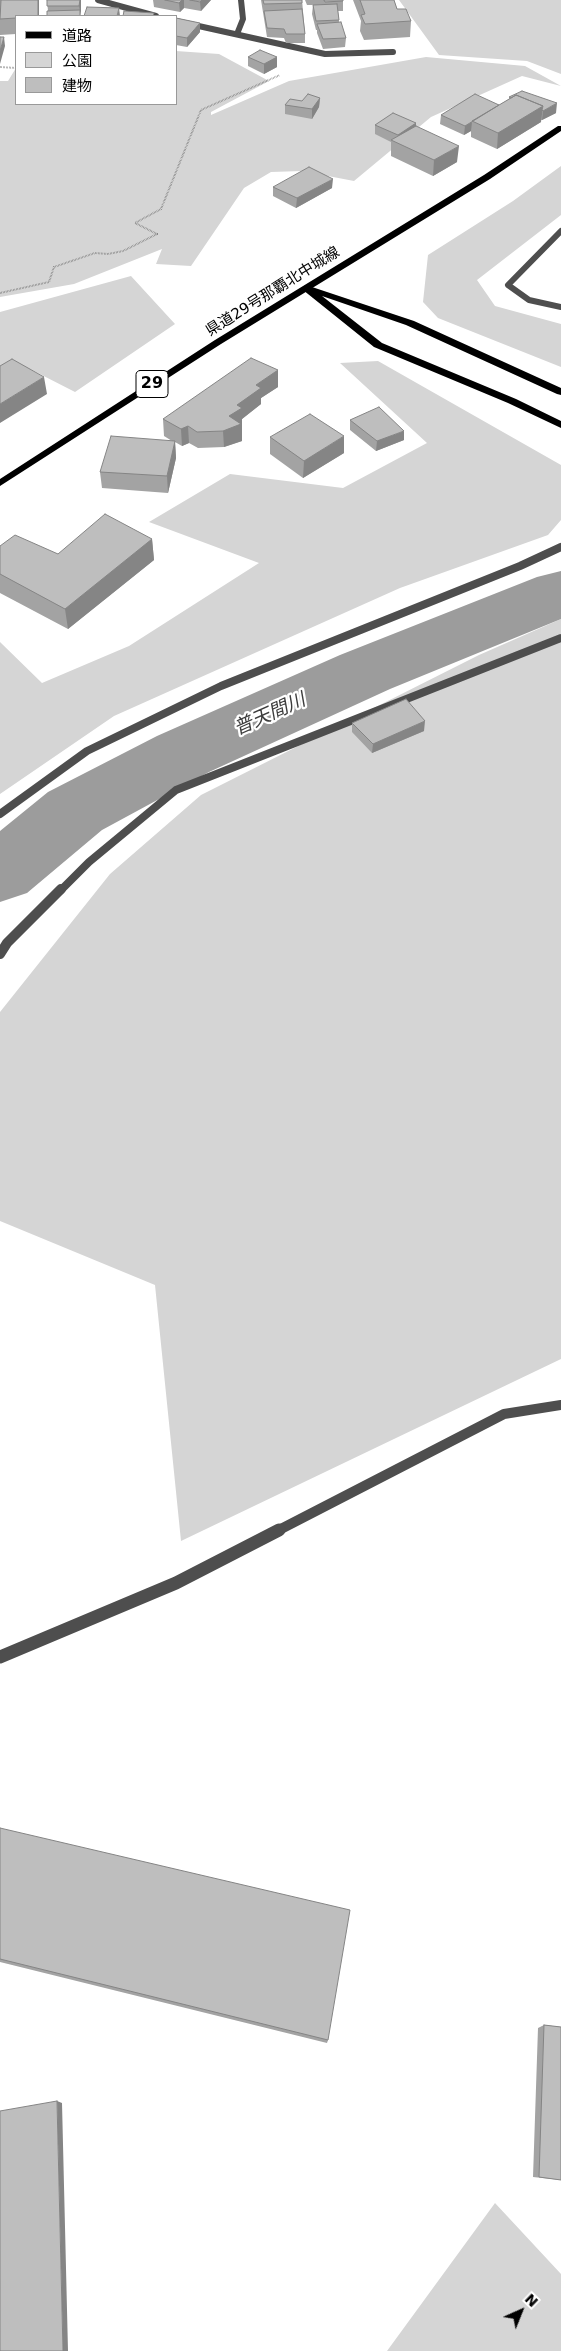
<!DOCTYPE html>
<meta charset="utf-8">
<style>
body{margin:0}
#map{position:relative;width:561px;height:2351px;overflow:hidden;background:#fff;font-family:"DejaVu Sans","Noto Sans JP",sans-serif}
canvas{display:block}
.legend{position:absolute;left:15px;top:15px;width:162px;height:90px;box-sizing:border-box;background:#fff;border:1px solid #999;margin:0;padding:6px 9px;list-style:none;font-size:15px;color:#000}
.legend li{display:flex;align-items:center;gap:10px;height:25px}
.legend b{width:25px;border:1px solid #999}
.north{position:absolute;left:496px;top:2286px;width:50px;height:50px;-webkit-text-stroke:4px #fff;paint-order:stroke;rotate:44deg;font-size:14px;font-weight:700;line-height:20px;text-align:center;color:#000}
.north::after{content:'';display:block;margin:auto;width:18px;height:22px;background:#000;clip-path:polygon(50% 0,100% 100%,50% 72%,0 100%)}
</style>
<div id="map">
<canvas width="561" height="2351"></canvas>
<ul class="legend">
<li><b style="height:6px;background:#000"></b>道路</li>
<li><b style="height:14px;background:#d5d5d5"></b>公園</li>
<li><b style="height:14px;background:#bebebe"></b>建物</li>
</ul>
<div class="north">N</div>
</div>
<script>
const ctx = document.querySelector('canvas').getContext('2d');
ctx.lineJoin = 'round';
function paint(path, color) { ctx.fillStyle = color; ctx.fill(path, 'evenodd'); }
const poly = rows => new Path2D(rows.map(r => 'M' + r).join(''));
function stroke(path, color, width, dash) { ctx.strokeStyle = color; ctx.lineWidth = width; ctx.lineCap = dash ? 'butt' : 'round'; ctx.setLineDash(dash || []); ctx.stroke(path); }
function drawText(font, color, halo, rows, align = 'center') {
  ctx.font = font + ' "DejaVu Sans","Noto Sans JP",sans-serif'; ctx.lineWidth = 4.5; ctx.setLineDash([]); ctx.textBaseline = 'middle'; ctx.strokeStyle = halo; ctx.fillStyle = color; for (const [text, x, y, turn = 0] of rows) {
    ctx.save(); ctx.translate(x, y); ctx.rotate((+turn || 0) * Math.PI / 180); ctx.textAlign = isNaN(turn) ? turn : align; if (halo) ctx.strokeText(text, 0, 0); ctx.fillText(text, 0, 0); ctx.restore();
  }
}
paint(poly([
 [399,0,561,0,561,74,527,61,439,55],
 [176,51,219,54,269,81,211,112,211,115,289,81,426,57,525,66,561,86,522,76,431,117,354,181,302,171,271,172,244,188,191,266,156,264,162,249,74,284,0,297,0,81,8,81,16,68,16,104,176,104],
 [561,166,561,215,477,280,495,306,561,324,561,367,438,318,423,302,428,255,513,201],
 [131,276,175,324,75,392,30,369,0,377,0,312],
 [378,361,561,465,561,520,548,535,400,588,114,716,0,794,0,642,42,683,129,646,259,563,149,522,230,474,343,488,427,443,340,363],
 [561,619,561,1359,181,1541,155,1285,0,1221,0,1012,110,874,201,795,479,655],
 [495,2203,561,2274,561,2351,387,2351]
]), '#d5d5d5');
paint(poly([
 [561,571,561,619,390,689,209,772,102,830,27,893,0,902,0,831,48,792,157,736,340,655,537,577,561,571]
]), '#9c9c9c');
stroke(poly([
 [0,67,16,68],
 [0,293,49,282,54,267,95,253,108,254,123,251,157,234,135,223,161,209,201,110,280,75]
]), '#707070', 2, [0.5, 1]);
stroke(poly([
 [98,0,156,16],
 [176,21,325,54,393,52],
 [237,34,243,19,241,0],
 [561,231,508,285,529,300,561,307]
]), '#4e4e4e', 6);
stroke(poly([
 [0,814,87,751,221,686,520,566,561,547],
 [60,891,89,862,176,790,561,638]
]), '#4e4e4e', 8);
stroke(poly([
 [0,954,7,943,61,889],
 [277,1531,504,1414,561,1405]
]), '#4e4e4e', 10);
stroke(poly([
 [0,1657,176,1583,279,1530]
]), '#4e4e4e', 13);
paint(poly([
 [558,126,561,126,561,131,490,179,221,344,0,486,0,479,215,340,484,175,558,126]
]), '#000');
paint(poly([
 [306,285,414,321,561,388,561,395,557,394,406,325,322,296,382,343,516,399,561,421,561,428,508,403,374,347,303,290,301,288,306,285]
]), '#000');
paint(poly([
 [0,0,39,0,16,16,16,34,0,35],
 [47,0,81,0,80,13,48,11],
 [153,0,211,0,201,11,184,8,180,12,154,7],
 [261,0,302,0,305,34,305,43,286,43,284,38,267,37],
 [305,0,343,0,343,11,338,11,339,22,346,38,345,47,323,49,317,33,317,30,316,30,312,14,313,5,307,5],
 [353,0,394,0,397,9,411,21,410,37,364,40,360,31,361,21],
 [176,18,200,32,187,47,176,45],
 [248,57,277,57,277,67,264,74,248,66],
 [509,97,556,113,542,120,541,120,541,122,497,149,471,137,471,131,464,135,440,124,441,115,499,105,509,99],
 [320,98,319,107,312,119,285,114,285,105],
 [416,123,416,126,457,162,433,176,391,156,391,142,375,134,375,125],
 [273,187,332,188,296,208,273,196],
 [278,370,278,387,261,398,261,404,242,419,242,441,224,447,198,448,189,443,182,446,175,442,176,458,168,493,102,488,100,472,172,441,164,436,163,419],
 [350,420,404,440,376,451,350,430],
 [270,437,344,453,303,478,270,454],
 [152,539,154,560,68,629,0,593,0,546,58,554],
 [352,723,424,731,372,753,352,732],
 [0,1828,328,2040,327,2043,0,1962],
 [544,2025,561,2027,561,2180,533,2177,538,2028]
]), '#a3a3a3');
paint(poly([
 [38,0,39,0,39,16,38,16],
 [80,0,81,0,81,16,79,6],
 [182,0,184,0,184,8,180,12,179,3],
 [202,0,211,0,201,11,200,2],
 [119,8,120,16,117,16],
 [200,23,200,32,187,47,187,38],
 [4,37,5,46,0,64,0,51],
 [277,57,277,67,264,74,264,64],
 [320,98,319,107,312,119,312,109],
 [557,103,556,113,542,120,543,111],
 [543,106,541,122,497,149,498,133],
 [472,122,471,131,464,135,465,126],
 [416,123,416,133,397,143,398,135],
 [459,146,457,162,433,176,434,160],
 [333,179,332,188,296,208,297,198],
 [278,370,278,387,261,398,261,404,242,419,242,441,224,447,223,431,229,416,237,405,256,385],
 [44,377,47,394,0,423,0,404],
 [188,426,189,443,182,446,181,429],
 [404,431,404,440,376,451,377,441],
 [344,436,344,453,303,478,304,461],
 [175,441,176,458,168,493,167,476],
 [152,539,154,560,68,629,65,609],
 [425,721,424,731,372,753,373,744],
 [57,2101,62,2103,68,2351,63,2351]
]), '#858585');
const building = poly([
 [1,0,38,0,38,16,16,16,16,18,0,19,1,0],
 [47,0,80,0,79,6,47,6,47,0],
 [165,0,182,0,179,3,165,0],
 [190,0,202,0,200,2,190,0],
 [263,0,302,0,302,3,264,4,263,0],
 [324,0,343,0,343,1,325,2,324,0],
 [360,0,394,0,397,9,406,9,411,21,365,24,361,15,365,14,360,0],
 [337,4,339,20,316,21,313,5,337,4],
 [87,7,119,8,117,16,84,16,87,7],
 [302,9,305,34,286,34,284,29,267,28,264,11,302,9],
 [80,10,80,16,47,16,47,11,80,10],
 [124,11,154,13,153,16,123,16,124,11],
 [176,18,200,23,187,38,176,36,176,18],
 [341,22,346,38,323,39,317,24,341,22],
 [0,37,4,37,0,51,0,37],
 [260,50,277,57,264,64,248,57,260,50],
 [522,91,557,103,543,111,542,110,543,106,516,95,511,98,509,97,522,91],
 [308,94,320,98,312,109,285,105,290,99,302,101,308,94],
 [475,94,499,105,465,126,441,115,475,94],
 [516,95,543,106,498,133,472,121,516,95],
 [393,113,416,123,398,135,375,125,393,113],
 [416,126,459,146,434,160,391,140,416,126],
 [309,167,333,179,297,198,273,187,309,167],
 [251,358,278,370,256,385,261,388,237,405,242,408,229,416,241,424,223,431,197,432,188,426,181,429,163,419,251,358],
 [12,359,44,377,0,404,0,366,12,359],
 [379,407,404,431,377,441,350,420,379,407],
 [310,414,344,436,304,461,270,437,310,414],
 [111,436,175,441,167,476,100,472,111,436],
 [105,514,152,539,65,609,0,574,0,546,15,535,58,554,105,514],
 [406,699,425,721,373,744,352,723,406,699],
 [0,1828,350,1910,328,2040,0,1959,0,1828],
 [544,2025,561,2027,561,2180,539,2177,544,2025],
 [57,2101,63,2351,0,2351,0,2111,57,2101]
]);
paint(building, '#bebebe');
stroke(building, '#858585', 1);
drawText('15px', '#000', '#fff', [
 ["県道29号那覇北中城線",273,292,-32]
]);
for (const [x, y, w] of [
 [152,384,32]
]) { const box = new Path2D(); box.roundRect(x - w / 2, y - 13.5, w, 27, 4); ctx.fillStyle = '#fff'; ctx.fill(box); stroke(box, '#000', 1); }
drawText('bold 16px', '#000', null, [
 ["29",152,384]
]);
drawText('italic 19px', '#3d3d3d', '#fff', [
 ["普天間川",270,715,-24]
]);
</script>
